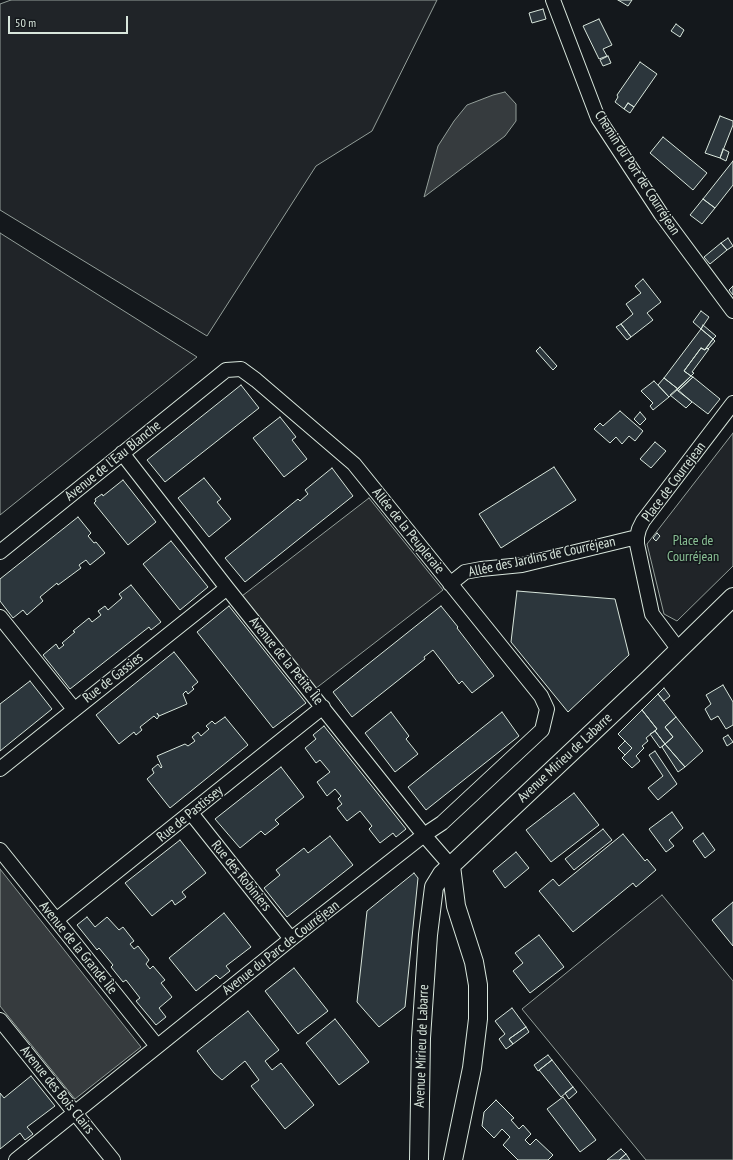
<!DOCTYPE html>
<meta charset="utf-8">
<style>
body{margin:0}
#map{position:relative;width:733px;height:1160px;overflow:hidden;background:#14181c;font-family:"PT Sans Narrow",sans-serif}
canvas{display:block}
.scale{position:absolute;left:8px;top:16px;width:120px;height:18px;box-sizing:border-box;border:2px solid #d8e6dc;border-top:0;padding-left:5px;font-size:12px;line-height:14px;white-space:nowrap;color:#d8e6dc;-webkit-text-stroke:3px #14181c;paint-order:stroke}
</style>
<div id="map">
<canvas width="733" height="1160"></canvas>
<div class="scale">50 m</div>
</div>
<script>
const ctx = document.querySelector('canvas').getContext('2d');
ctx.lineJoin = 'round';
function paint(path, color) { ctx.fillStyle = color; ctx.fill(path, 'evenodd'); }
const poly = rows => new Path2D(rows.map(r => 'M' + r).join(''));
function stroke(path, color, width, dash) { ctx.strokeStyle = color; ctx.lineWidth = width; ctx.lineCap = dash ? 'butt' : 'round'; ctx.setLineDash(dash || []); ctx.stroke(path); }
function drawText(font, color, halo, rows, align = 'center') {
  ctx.font = font + ' "PT Sans Narrow",sans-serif'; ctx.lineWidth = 3; ctx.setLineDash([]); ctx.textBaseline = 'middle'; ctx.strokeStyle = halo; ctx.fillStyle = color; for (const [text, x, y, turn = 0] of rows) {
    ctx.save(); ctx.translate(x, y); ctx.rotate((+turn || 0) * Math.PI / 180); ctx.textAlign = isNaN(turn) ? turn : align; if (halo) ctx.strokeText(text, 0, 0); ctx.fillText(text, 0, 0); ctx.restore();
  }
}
const green = poly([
 [11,0,437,0,372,131,316,166,207,336,0,210,0,4,11,0],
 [0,233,197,357,0,515,0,233],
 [733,433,733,566,677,621,664,614,647,544,733,433],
 [662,895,733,981,733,1160,646,1160,522,1009,662,895]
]);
paint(green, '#202428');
stroke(green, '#939e99', 1);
const parking = poly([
 [369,498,443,590,315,689,242,596,369,498]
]);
paint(parking, '#24282b');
stroke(parking, '#939e99', 1);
const water = poly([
 [505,92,516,104,516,121,505,136,424,197,438,146,454,121,467,105,493,95,505,92],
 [0,869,141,1047,75,1099,0,1006,0,869]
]);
paint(water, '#363b3e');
stroke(water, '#939e99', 1);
const building = poly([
 [618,0,632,0,628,6,618,0],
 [543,9,546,19,532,23,529,13,543,9],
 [599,19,612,45,603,49,607,56,599,59,583,26,599,19],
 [676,24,684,30,680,37,671,31,676,24],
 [608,56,611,63,603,66,600,60,608,56],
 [640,62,657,74,634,107,628,103,624,109,615,102,618,97,617,95,640,62],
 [628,103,634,107,630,113,624,109,628,103],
 [720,116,733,121,733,125,720,158,705,153,720,116],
 [663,137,707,173,693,190,650,153,663,137],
 [723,149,729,152,726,161,720,158,723,149],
 [733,161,733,185,715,208,703,199,733,161],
 [703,199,715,208,702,224,690,215,703,199],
 [728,238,733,246,727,250,721,243,728,238],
 [721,243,727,250,710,264,704,257,721,243],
 [643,279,661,302,647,313,653,320,631,337,621,324,633,314,626,304,641,293,635,286,643,279],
 [733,286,733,295,729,290,733,286],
 [701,311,709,317,701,329,693,322,701,311],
 [621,324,631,337,627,340,616,327,621,324],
 [703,325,716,336,713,339,701,329,703,325],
 [701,329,713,339,705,350,701,348,684,371,691,376,678,389,664,378,701,329],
 [713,339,715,341,708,349,706,348,713,339],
 [540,347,557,366,553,370,536,351,540,347],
 [701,348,705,350,706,348,709,349,692,372,694,373,691,376,684,371,701,348],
 [691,376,693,377,678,391,677,389,691,376],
 [693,377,720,399,708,414,678,391,693,377],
 [664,378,678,389,669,397,658,385,664,378],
 [654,381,669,397,653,410,650,406,653,403,641,391,654,381],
 [241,385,259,408,165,482,147,460,241,385],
 [677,389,692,402,686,408,670,395,677,389],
 [620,411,643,431,635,441,629,436,622,444,616,437,610,443,594,429,600,423,603,426,620,411],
 [640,412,646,419,640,425,634,419,640,412],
 [280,417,296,437,292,440,307,459,284,477,253,438,280,417],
 [655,442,666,451,651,468,640,459,655,442],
 [554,467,576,500,501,548,479,514,554,467],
 [332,468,353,496,245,582,225,558,298,499,300,501,308,494,305,490,332,468],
 [204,478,221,499,217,502,231,519,209,537,178,498,204,478],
 [123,480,156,522,128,545,94,503,96,501,95,499,102,494,103,496,123,480],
 [78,517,91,533,88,536,94,543,96,542,105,553,90,565,86,560,79,565,81,568,58,585,57,583,40,597,43,601,27,615,23,610,13,618,0,601,0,579,78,517],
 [657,533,660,536,656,541,653,538,657,533],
 [171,541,208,587,180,610,143,564,171,541],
 [131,585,161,622,151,630,149,627,70,689,43,655,56,644,59,649,64,645,62,643,75,632,73,631,89,618,92,622,101,615,98,611,105,606,108,610,122,598,119,594,131,585],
 [517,591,615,599,629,655,568,712,511,642,517,591],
 [229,606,306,703,273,728,197,632,229,606],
 [441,606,458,627,457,628,494,676,472,693,462,681,459,684,433,650,424,657,425,659,352,717,333,692,441,606],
 [174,652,198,682,192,687,194,689,188,694,186,691,183,694,187,704,159,716,157,713,159,716,157,719,154,716,140,727,142,730,136,735,134,732,119,744,96,715,174,652],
 [30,681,52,709,0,751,0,704,30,681],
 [723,685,733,702,733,725,726,729,718,716,711,720,705,709,711,704,706,695,723,685],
 [664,688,670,696,664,701,658,694,664,688],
 [658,694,676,717,665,727,673,737,665,744,655,731,657,729,642,710,658,694],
 [642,710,657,729,646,738,648,741,642,746,644,748,636,756,640,761,632,768,622,758,632,748,618,734,642,710],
 [391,712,409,736,406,739,418,754,395,772,365,733,391,712],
 [502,712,519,736,426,810,408,787,502,712],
 [225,717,248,745,170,808,147,779,154,773,152,769,158,764,161,768,162,767,157,756,185,744,188,746,195,741,192,737,198,732,201,736,209,729,206,726,212,721,215,724,225,717],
 [676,717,703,751,685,767,665,744,673,737,665,727,676,717],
 [324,726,406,829,396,837,393,833,380,843,369,829,372,826,360,811,347,821,337,808,342,804,338,799,341,796,335,789,327,796,317,782,330,772,320,760,316,763,305,748,316,739,313,735,324,726],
 [655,731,665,744,660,748,650,734,655,731],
 [728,735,733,742,727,746,723,738,728,735],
 [625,741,632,748,625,755,618,748,625,741],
 [665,744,685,767,678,772,662,747,665,744],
 [655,751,677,784,658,800,648,788,663,776,649,755,655,751],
 [281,767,304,797,275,820,279,824,265,835,261,831,240,848,215,819,281,767],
 [574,793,599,825,551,862,526,830,574,793],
 [672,812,683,828,669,840,674,846,666,852,649,829,672,812],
 [603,829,612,840,574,870,565,859,603,829],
 [703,833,715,850,705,858,693,841,703,833],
 [623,834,645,861,647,859,656,870,636,887,633,883,573,932,539,891,553,879,559,886,623,834],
 [330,836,353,865,287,917,264,888,280,875,276,870,304,848,308,853,330,836],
 [180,840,206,873,182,892,186,897,175,905,172,900,152,916,125,883,180,840],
 [516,852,529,868,505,888,493,871,516,852],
 [414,873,418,878,405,1007,379,1027,357,1002,367,911,414,873],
 [733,902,733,946,712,920,733,902],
 [224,913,251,947,226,966,230,971,220,979,216,975,196,991,169,958,224,913],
 [87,917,95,927,107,917,119,930,123,927,134,941,130,944,134,949,138,946,149,960,146,964,150,969,153,966,165,980,161,983,172,997,159,1008,166,1017,156,1025,136,1001,140,998,126,980,123,982,111,967,113,965,99,948,97,950,77,925,87,917],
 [539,935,564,967,530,993,513,971,523,963,515,953,539,935],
 [294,968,328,1011,298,1034,265,991,294,968],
 [512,1008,526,1027,509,1039,513,1044,506,1049,499,1039,505,1034,495,1021,512,1008],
 [248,1011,279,1050,265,1061,272,1070,281,1063,314,1105,285,1129,251,1086,259,1080,245,1061,222,1080,214,1073,197,1051,248,1011],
 [335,1019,369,1062,339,1085,306,1043,335,1019],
 [526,1027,529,1032,513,1044,509,1039,526,1027],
 [548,1055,552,1060,538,1071,534,1065,548,1055],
 [552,1060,573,1087,561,1097,539,1070,552,1060],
 [31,1076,55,1106,27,1127,33,1134,25,1140,20,1133,0,1149,0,1093,4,1098,31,1076],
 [573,1087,577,1092,569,1099,565,1093,573,1087],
 [563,1097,596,1140,580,1152,547,1109,563,1097],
 [496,1100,514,1118,511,1120,519,1129,523,1125,531,1134,525,1140,530,1145,536,1139,553,1155,548,1160,518,1160,503,1145,510,1137,502,1129,494,1138,482,1126,484,1112,496,1100],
 [621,1149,626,1154,619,1160,607,1160,621,1149],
 [626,1154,630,1160,619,1160,626,1154]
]);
paint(building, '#2c363c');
stroke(building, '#d8e6dc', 1);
const minor = poly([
 [553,0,598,118,661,214,733,311],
 [122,453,227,588,424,835,451,866],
 [0,552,226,370,241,369,256,380,354,464,541,696,547,709,542,730,442,823,424,835,291,939,16,1160],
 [450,584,465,572,481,569,522,565,637,537],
 [0,617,74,709],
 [679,650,652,614,637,544,637,537,639,529,643,521,733,403],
 [0,769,227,588],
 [191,813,291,939],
 [0,850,157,1046],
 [56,920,323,707],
 [0,1020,113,1160]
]);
const tertiary = poly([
 [451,866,456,906,474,962,478,985,478,1019,472,1068,453,1160],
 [419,1160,421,1038,428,935,434,887,442,874,649,679,733,597]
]);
stroke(minor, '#d8e6dc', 16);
stroke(tertiary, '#d8e6dc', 20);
stroke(minor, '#14181c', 14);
stroke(tertiary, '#14181c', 18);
drawText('14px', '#d8e6dc', '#14181c', [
 ["Chemin du Port de Courréjean",637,173,57],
 ["Avenue de l'Eau Blanche",113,461,-39],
 ["Place de Courrejean",674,482,-53],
 ["Allée de la Peupleraie",408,531,51],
 ["Allée des Jardins de Courréjean",542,557,-12],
 ["Avenue de la Petite Île",286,661,51],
 ["Rue de Gassies",113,678,-38],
 ["Avenue Mirieu de Labarre",565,758,-43],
 ["Rue de Pastissey",190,814,-39],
 ["Rue des Robiniers",241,876,51],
 ["Avenue de la Grande Île",78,948,51],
 ["Avenue du Parc de Courréjean",281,948,-38],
 ["Avenue Mirieu de Labarre",422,1046,-88],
 ["Avenue des Bois Clairs",57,1090,51]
]);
drawText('14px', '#8ac095', '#14181c', [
 ["Place de",693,541],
 ["Courréjean",693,557]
]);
</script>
